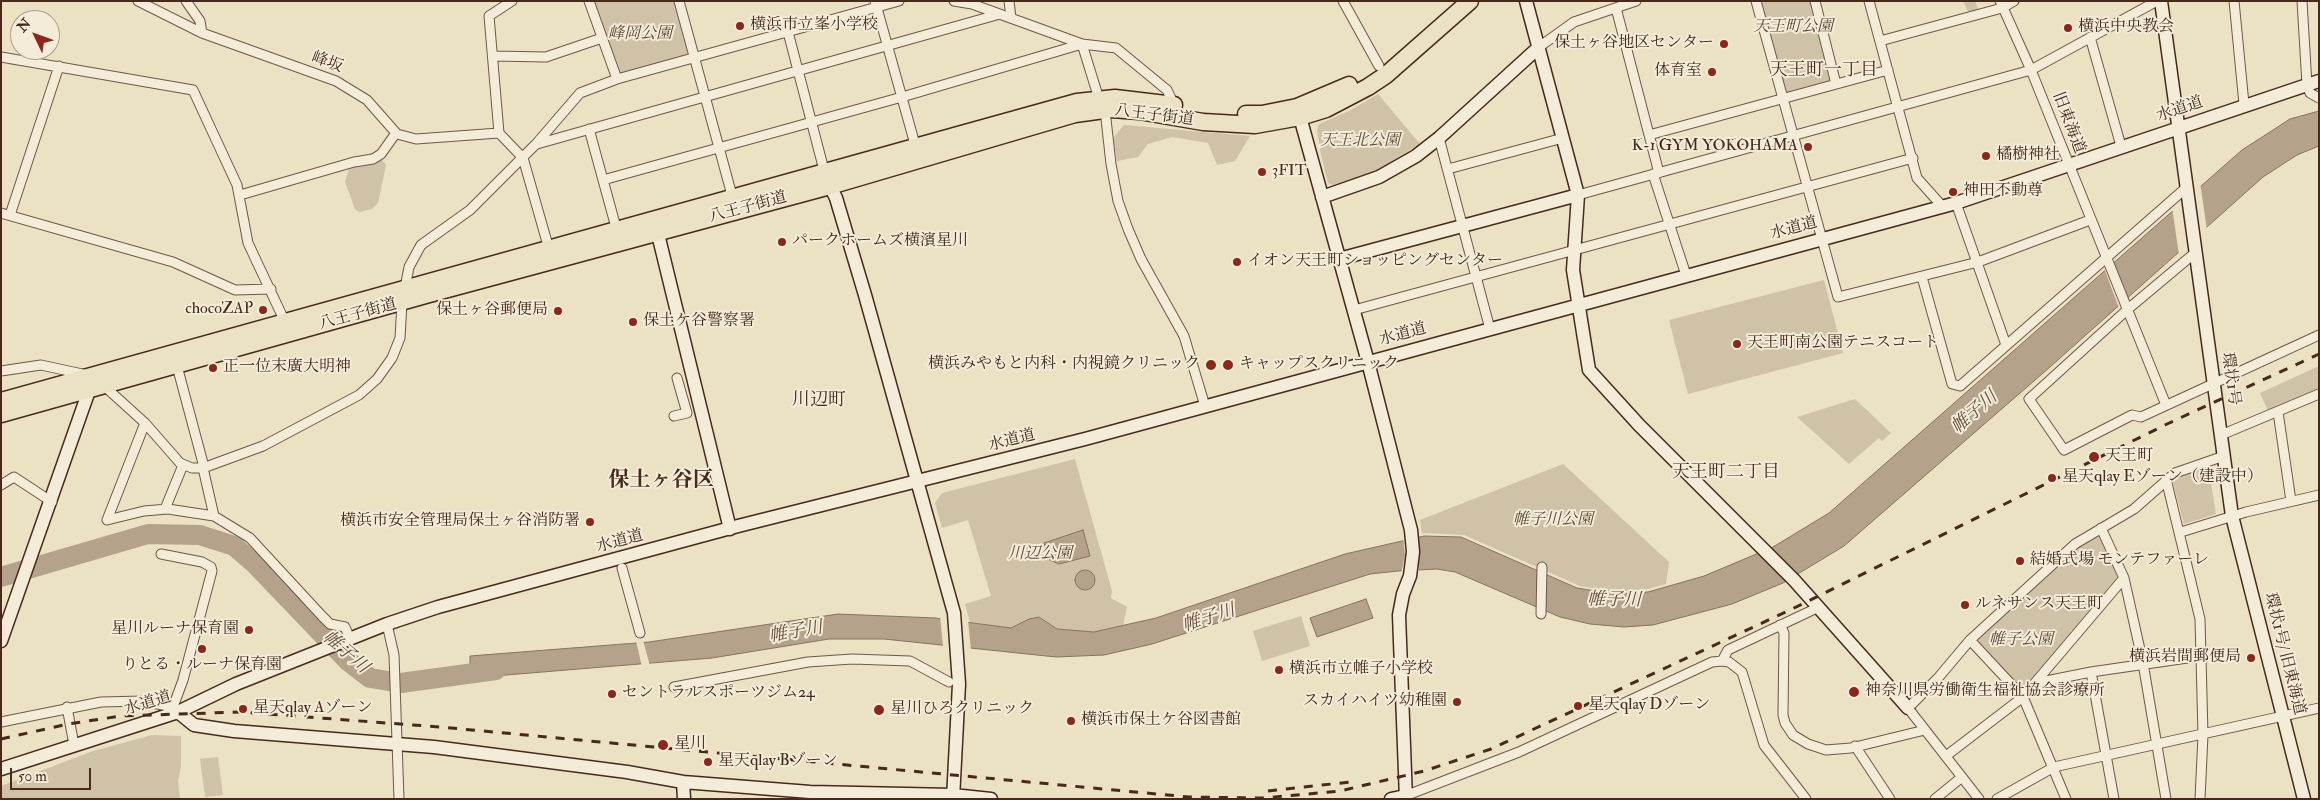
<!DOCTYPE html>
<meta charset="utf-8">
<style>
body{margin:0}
#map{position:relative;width:2320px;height:800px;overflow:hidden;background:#ebe1c3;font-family:"IM FELL Double Pica",serif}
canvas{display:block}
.frame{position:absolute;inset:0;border:2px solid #48291c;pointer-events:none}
.north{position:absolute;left:10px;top:10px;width:50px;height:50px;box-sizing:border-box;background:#f2ecd8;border:1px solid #ae9e8d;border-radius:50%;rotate:312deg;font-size:14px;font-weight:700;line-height:20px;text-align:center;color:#48291c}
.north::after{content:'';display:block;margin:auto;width:18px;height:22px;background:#8f2418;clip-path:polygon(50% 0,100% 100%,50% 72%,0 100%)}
.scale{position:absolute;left:10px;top:768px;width:81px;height:22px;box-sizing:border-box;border:2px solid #48291c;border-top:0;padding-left:6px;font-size:15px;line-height:18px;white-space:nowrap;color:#48291c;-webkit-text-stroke:4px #f2ecd8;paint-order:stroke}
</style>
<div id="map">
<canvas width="2320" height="800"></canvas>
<div class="frame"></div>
<div class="north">N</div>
<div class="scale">50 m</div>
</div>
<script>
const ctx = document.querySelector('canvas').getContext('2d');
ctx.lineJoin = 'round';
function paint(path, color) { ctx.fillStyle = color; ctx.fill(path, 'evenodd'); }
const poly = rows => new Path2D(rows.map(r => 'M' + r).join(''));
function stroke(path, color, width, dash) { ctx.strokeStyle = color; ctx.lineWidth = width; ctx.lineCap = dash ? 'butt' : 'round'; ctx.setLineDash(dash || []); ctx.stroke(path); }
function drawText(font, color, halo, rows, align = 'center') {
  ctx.font = font + ' "IM FELL Double Pica","Noto Serif JP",serif'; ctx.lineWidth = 4; ctx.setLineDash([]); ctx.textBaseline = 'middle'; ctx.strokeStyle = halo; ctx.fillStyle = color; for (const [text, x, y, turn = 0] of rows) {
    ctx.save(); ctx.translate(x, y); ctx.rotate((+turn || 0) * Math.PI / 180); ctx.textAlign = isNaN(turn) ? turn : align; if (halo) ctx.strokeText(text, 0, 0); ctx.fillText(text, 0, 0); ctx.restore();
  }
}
paint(poly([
 [592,1,674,1,689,52,687,56,623,74,619,72],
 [1760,1,1813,1,1832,79,1829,83,1786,95],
 [1963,1,1975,1,1978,9,1969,13],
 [1378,94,1420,144,1371,173,1333,185,1328,183,1321,155,1317,131,1319,124,1349,111],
 [1124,125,1215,133,1250,136,1235,161,1217,165,1208,143,1172,137,1148,144,1138,157,1117,161,1113,138],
 [380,157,386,165,378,203,372,209,359,212,355,209,345,182,350,166],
 [1824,280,1843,353,1688,394,1669,320],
 [2319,366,2319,389,2268,411,2260,393],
 [1855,399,1891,433,1882,441,1879,438,1849,464,1797,417],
 [1075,459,1112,591,1111,598,1127,607,1123,626,1094,632,1057,629,1039,617,1029,619,1011,628,970,622,965,604,991,596,968,520,942,528,935,503,942,493],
 [1563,464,1669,562,1666,584,1648,589,1615,592,1580,586,1464,535,1422,533,1420,520],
 [2208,464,2216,514,2184,524,2172,479],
 [2100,531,2119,575,2023,689,1973,640,2076,546],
 [1301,616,1310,646,1262,661,1253,631],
 [152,735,181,736,181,766,178,781,180,799,1,799,1,786,93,751],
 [218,757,223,795,205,797,200,759]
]), '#cfc2a7');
const water = poly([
 [2319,111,2319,146,2297,155,2263,177,2050,367,1844,546,1783,583,1732,604,1653,625,1624,627,1590,624,1560,617,1455,572,1437,569,1398,571,1370,574,1152,644,1104,655,1056,657,884,639,829,639,712,658,470,678,470,656,649,642,838,614,935,618,1011,628,1029,619,1039,617,1057,629,1094,632,1156,618,1345,554,1424,536,1461,537,1577,588,1615,594,1648,592,1704,576,1773,547,1829,513,2242,150,2290,119,2319,111],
 [1083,530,1090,556,1059,564,1050,560,1044,543,1083,530],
 '1075 580a10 10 0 1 1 20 0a10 10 0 1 1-20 0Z',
 [1366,599,1373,618,1317,637,1310,618,1366,599]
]);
paint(water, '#b4a28a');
stroke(water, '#89725e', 1);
paint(poly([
 [2200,182,2207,230,2179,255,2172,207],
 [2112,261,2128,300,2119,308,2104,268],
 [1418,535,1419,573,1401,574,1405,555,1403,538],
 [940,616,968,620,971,650,943,647],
 [643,640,650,666,642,667,636,641]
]), '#ebe1c3');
stroke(poly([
 [1,577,148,534,200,535,234,546,255,564,348,661,370,678,401,683,496,670]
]), '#b4a28a', 20);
const street = poly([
 [138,1,202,33,336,81,367,100,397,134,416,139,499,133],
 [186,1,200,21,202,33],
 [512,1,489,16,499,133,523,158,549,249],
 [589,1,617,79],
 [679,1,733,199],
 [875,1,916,148],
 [954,1,972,4,1082,44,1116,48,1167,90,1174,105],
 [1009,1,1011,18],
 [1343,1,1379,66],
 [1756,1,1838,297,1978,262,2090,220],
 [1815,1,1836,84],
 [1869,1,1917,178,1942,206],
 [2000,1,2031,70,2166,405],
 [2234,1,2244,104],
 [2302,1,2307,85,2310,93,2319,98],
 [1616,8,1659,173],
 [788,32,825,174],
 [2090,37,2121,146],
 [1880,41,2002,8,2014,1],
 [1539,47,1574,22,1636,1],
 [493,56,546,57,602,38],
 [1,57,193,90,237,185,248,243,286,324],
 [1105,110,1111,164,1118,201,1128,229,1141,259,1184,336,1205,406],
 [589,129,617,231],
 [1649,135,1888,70],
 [1439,138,1490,329],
 [537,144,1000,14],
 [1448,169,1563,138],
 [1653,174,1686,275],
 [603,180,902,97,1082,44,1099,99],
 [240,195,354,162,373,159,381,154,396,133],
 [1578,195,2031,70,2157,1],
 [1956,203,2006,345],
 [1,213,173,262,235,290,271,289],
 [10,215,59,66],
 [2196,252,2128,309,2029,399,2064,450,2132,415,2141,417,2319,335],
 [1922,277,1952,384,1960,386,2187,187],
 [405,288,409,267,421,245,470,210,536,144,580,93,617,79,899,1],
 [1354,310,1913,158],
 [177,366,204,467],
 [1,371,41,365,87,375],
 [102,384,145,423,180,463,192,468,203,468,263,446,359,395,377,379,392,358,400,338,402,303],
 [2278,412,2291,501],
 [674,416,687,413,677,378],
 [2221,435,2319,394],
 [203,468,214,516],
 [2166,479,2200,619,2203,735,2200,799],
 [1,485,14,477,52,502],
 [165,509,183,465],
 [107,520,144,511,168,509,214,516,250,538,322,616,330,624,345,627,350,639],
 [107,520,145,423],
 [2101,528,2124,578,2143,663,2166,799],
 [2181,532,2246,512,2319,495],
 [161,554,202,562,211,567,212,571,183,680,173,707],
 [622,568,640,633],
 [1541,614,1542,567],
 [387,624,394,655,399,799],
 [1780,625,1784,633,1783,715,1785,723,1793,735,1808,744,1826,750,1851,748,1925,730],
 [1970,640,2023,697,2066,799],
 [1722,661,1728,650,1819,607],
 [2091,672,2114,799],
 [2036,683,2091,672,2201,656],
 [674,687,808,662,852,659,910,661,949,682],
 [67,707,74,745],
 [1,722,101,702,142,701,173,707,177,711],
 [1855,746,1890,799],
 [1946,756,2023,697,2124,578],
 [1405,796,1519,752,1712,662,1722,661,1729,662,1742,672,1764,745,1806,799],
 [1935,799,1962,777],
 [1979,799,1908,708,1938,678,1970,640,2075,544,2134,509,2175,473,2224,456],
 [1997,799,2054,767,2319,708]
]);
const secondary = poly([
 [1526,1,1578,195,1573,270,1589,370,1639,425,1794,580,1908,708],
 [2161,1,2232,516,2304,799],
 [1300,117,1368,362,1411,530,1413,552,1410,576,1403,594,1399,615,1406,799],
 [830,186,836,198,865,295,954,613,959,684,953,799],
 [1322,197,1379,177,1416,156,1439,138,1539,47],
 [656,226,730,529],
 [1339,259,1578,195],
 [1,641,92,382],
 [178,712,194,725,234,731,434,747,627,772,683,782,810,792,953,795,991,799],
 [1,769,178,712,236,684,387,624,438,607,738,526,1085,439,1956,203,2319,81],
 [683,782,684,799],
 [1391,799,1405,796]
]);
const highway = poly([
 [1246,114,1262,114,1297,107,1349,85],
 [1,401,1077,102,1115,98,1174,105],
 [1,414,429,294,830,186,1075,114,1111,109,1139,111,1203,122,1255,125,1300,117,1326,109,1368,87,1386,75,1470,1]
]);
stroke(street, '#715746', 11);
stroke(secondary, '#48291c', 15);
stroke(highway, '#48291c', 19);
stroke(street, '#f2ecd8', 9);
stroke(secondary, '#f2ecd8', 12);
stroke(highway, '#ebe1c3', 16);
stroke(poly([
 [1,739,68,724,121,716,240,712,440,727,1189,797,1264,798,1340,791,1424,771,1491,749,1790,610,2167,424,2319,354],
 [1268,791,1350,782]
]), '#48291c', 3, [9, 9]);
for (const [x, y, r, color] of [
 [740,26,5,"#8f2418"],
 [2068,28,5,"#8f2418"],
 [1724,44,5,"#8f2418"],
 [1712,72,5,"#8f2418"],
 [1808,147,5,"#8f2418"],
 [1986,156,5,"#8f2418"],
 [1262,172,5,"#8f2418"],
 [1953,192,5,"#8f2418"],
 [782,242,5,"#8f2418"],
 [1237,262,5,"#8f2418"],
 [263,310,5,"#8f2418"],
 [558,311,5,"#8f2418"],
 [633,322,5,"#8f2418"],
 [1737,344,5,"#8f2418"],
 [1211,365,6,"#8f2418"],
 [1228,365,6,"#8f2418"],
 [213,368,5,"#8f2418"],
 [2094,457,6,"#8f2418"],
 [2052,478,5,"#8f2418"],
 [590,522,5,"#8f2418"],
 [2020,561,5,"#8f2418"],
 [1965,605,5,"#8f2418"],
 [249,630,5,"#8f2418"],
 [202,649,5,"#8f2418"],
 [2251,658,5,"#8f2418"],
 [1279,670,5,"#8f2418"],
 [1854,692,6,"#8f2418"],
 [612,694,5,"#8f2418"],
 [1457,702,5,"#8f2418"],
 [1578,706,5,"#8f2418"],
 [243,709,5,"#8f2418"],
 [879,710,6,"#8f2418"],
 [1071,721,5,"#8f2418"],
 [663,745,6,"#8f2418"],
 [708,762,5,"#8f2418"]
]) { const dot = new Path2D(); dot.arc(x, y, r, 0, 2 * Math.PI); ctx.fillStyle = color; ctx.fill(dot); stroke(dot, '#f2ecd8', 2); }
drawText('16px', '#48291c', '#f2ecd8', [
 ["横浜市立峯小学校",750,26],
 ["横浜中央教会",2078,28],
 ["保土ヶ谷地区センター",1714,44,"right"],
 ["体育室",1702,72,"right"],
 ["K-1 GYM YOKOHAMA",1798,147,"right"],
 ["橘樹神社",1996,156],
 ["3FIT",1272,172],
 ["神田不動尊",1963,192],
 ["パークホームズ横濱星川",792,242],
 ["イオン天王町ショッピングセンター",1247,262],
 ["chocoZAP",253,310,"right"],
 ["保土ヶ谷郵便局",548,311,"right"],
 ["保土ケ谷警察署",643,322],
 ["天王町南公園テニスコート",1747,344],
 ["横浜みやもと内科・内視鏡クリニック",1200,365,"right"],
 ["キャップスクリニック",1239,365],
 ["正一位末廣大明神",223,368],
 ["天王町",2105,457],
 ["星天qlay Eゾーン（建設中）",2062,478],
 ["横浜市安全管理局保土ヶ谷消防署",580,522,"right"],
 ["結婚式場 モンテファーレ",2030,561],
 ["ルネサンス天王町",1975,605],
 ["星川ルーナ保育園",239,630,"right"],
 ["横浜岩間郵便局",2241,658,"right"],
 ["りとる・ルーナ保育園",202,666,"center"],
 ["横浜市立帷子小学校",1289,670],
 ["神奈川県労働衛生福祉協会診療所",1865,692],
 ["セントラルスポーツジム24",622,694],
 ["スカイハイツ幼稚園",1447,702,"right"],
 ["星天qlay Dゾーン",1588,706],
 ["星天qlay Aゾーン",253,709],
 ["星川ひろクリニック",890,710],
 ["横浜市保土ケ谷図書館",1081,721],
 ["星川",674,745],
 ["星天qlay Bゾーン",718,762]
], 'left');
drawText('italic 16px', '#634838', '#f2ecd8', [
 ["天王町公園",1793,28],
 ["峰岡公園",640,35],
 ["天王北公園",1360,142],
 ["帷子川公園",1553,521],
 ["川辺公園",1040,555],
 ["帷子公園",2021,641]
]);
drawText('16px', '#48291c', '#f2ecd8', [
 ["峰坂",327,63,20],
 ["水道道",2180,110,-19],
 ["八王子街道",1154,116,7],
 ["旧東海道",2068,123,69],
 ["八王子街道",748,208,-15],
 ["水道道",1794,229,-15],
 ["八王子街道",358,315,-15],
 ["水道道",1403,335,-15],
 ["環状1号",2230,379,82],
 ["水道道",1012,441,-14],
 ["水道道",620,542,-15],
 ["環状1号/ 旧東海道",2284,654,76],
 ["水道道",148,704,-17]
]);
drawText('18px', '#48291c', '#f2ecd8', [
 ["天王町一丁目",1824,71],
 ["川辺町",819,401],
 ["天王町二丁目",1726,473]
]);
drawText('italic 18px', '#684d3d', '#f2ecd8', [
 ["帷子川",1975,413,-41],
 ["帷子川",1614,601,1],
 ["帷子川",1209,619,-18],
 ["帷子川",796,633,-10],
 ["帷子川",345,653,41]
]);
drawText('bold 21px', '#48291c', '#f2ecd8', [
 ["保土ヶ谷区",661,481]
]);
</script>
